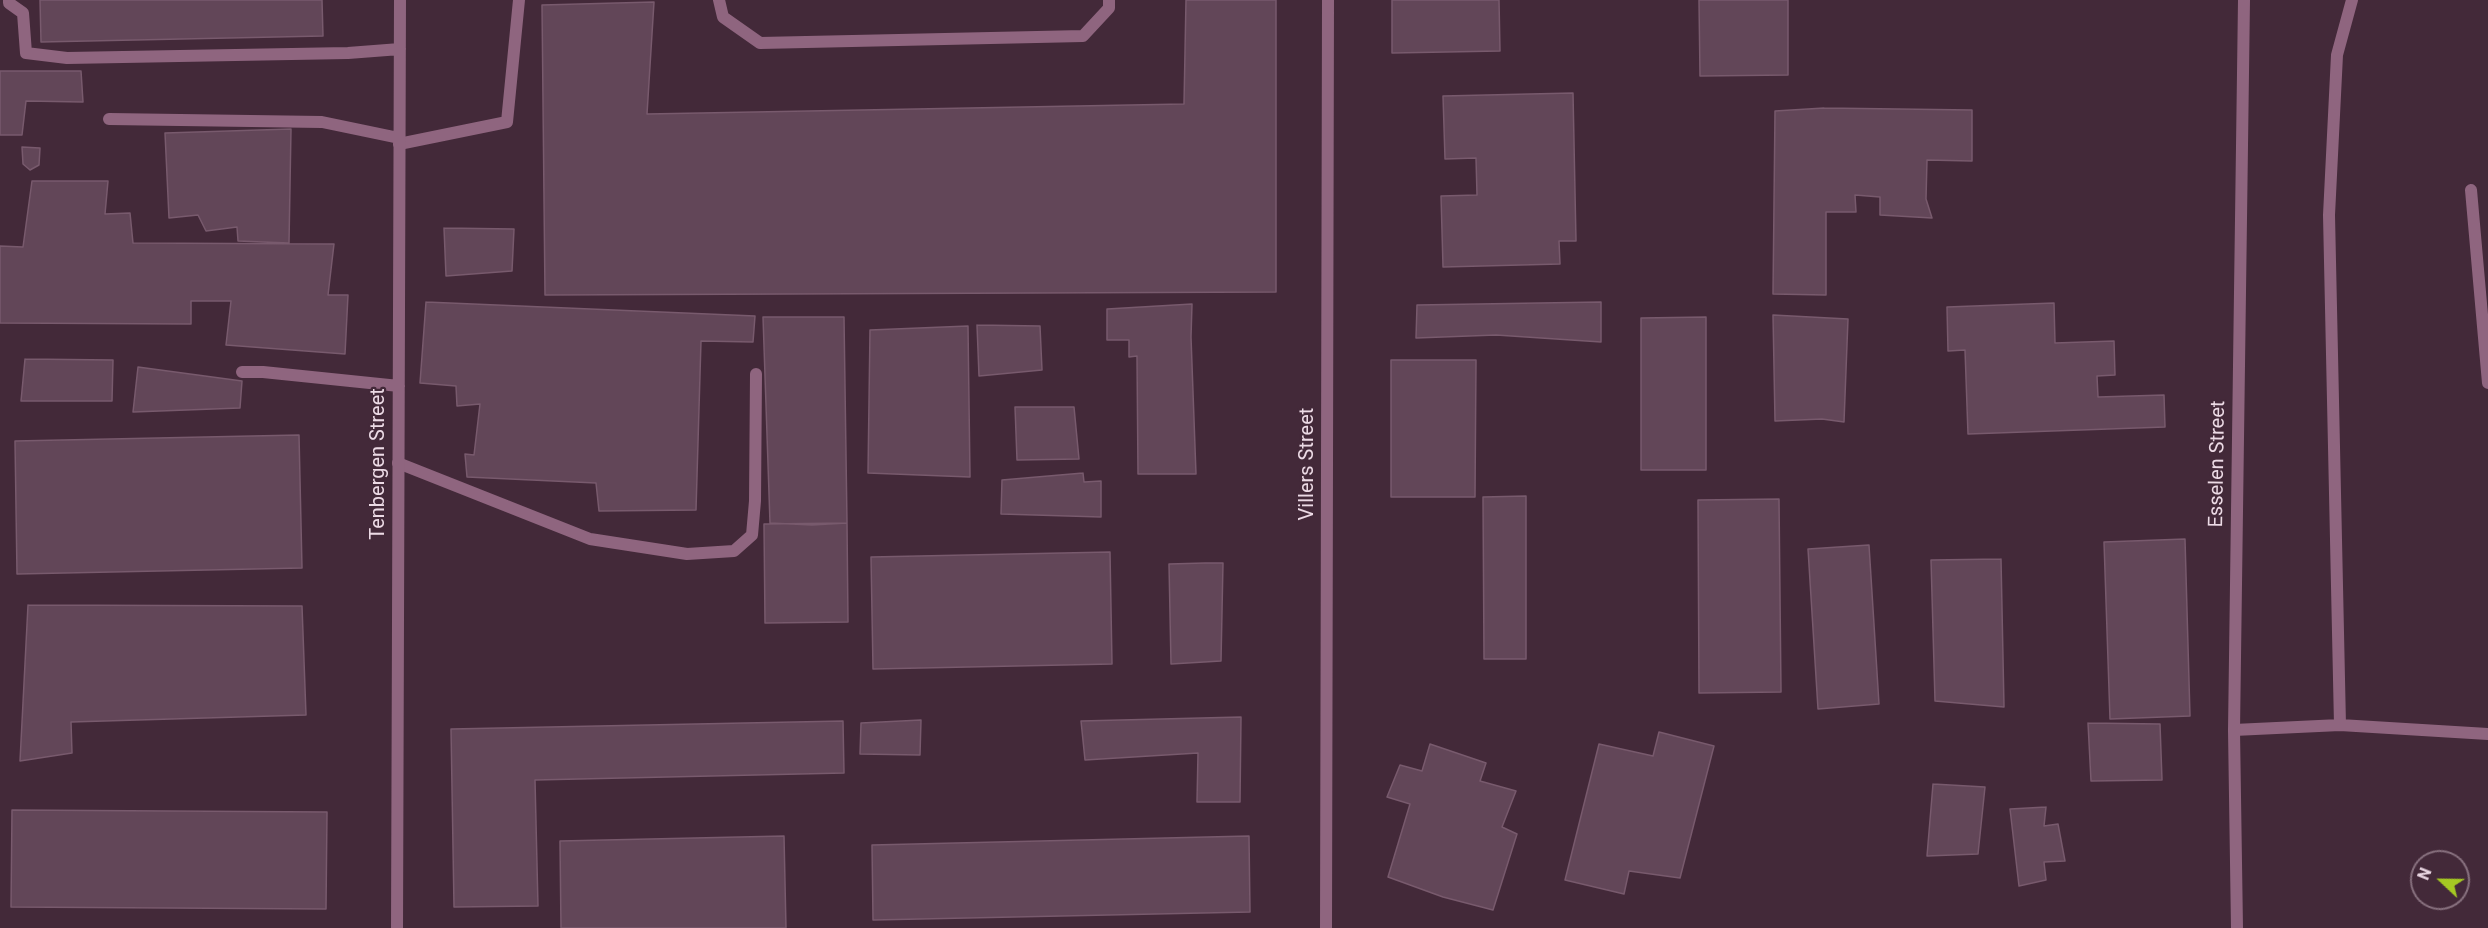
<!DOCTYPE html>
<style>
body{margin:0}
#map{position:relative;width:2488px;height:928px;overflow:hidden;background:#432939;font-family:Roboto,sans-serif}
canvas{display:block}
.north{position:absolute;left:2410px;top:850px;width:60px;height:60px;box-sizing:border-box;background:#432939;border:2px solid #87707e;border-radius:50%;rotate:292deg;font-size:16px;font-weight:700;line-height:24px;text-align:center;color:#ecdae5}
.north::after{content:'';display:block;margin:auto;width:21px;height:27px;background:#a5c823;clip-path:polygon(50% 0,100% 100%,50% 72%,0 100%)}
</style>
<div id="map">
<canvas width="2488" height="928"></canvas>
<div class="north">N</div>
</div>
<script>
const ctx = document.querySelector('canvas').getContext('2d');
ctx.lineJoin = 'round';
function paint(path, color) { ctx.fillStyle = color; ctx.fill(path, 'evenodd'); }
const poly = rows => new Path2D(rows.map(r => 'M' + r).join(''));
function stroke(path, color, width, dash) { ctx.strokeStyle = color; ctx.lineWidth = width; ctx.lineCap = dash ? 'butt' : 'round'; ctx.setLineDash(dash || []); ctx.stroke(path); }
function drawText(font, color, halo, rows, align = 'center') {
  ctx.font = font + ' Roboto,sans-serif'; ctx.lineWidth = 4.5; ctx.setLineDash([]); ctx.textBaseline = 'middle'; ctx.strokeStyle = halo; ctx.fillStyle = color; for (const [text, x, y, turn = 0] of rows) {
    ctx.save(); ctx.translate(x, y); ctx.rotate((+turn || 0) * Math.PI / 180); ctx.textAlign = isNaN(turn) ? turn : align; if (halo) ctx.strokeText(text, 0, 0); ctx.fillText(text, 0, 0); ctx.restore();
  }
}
const building = poly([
 [40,0,322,0,323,36,41,42,40,0],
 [1186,0,1276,0,1276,292,545,295,542,5,654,2,647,114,1184,104,1186,0],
 [1392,0,1499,0,1500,51,1392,53,1392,0],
 [1699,0,1788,0,1788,75,1700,76,1699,0],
 [0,71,81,71,83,102,26,101,22,135,0,135,0,71],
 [1573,93,1576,241,1559,241,1560,264,1443,267,1441,196,1477,195,1476,158,1445,159,1443,96,1573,93],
 [1824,108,1972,110,1972,161,1927,160,1926,199,1932,218,1880,215,1880,197,1855,195,1856,212,1826,212,1826,295,1773,294,1775,111,1824,108],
 [291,129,289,243,238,241,237,227,206,231,198,215,169,218,165,133,291,129],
 [22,147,40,148,39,165,30,170,23,164,22,147],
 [32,181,108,181,105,214,130,213,133,243,334,244,328,295,348,295,345,354,226,345,231,301,191,301,191,324,0,323,0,246,23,247,32,181],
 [444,228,514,229,512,271,446,276,444,228],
 [426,302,755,316,753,342,701,341,696,510,599,511,596,483,467,477,465,454,474,455,480,404,457,406,456,386,420,383,426,302],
 [1601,302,1601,342,1496,335,1416,338,1417,305,1601,302],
 [2054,303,2055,343,2114,341,2115,375,2097,376,2098,397,2164,395,2165,427,1968,434,1965,350,1948,351,1947,307,2054,303],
 [1192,304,1191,337,1196,474,1138,474,1137,356,1129,357,1129,340,1107,340,1107,309,1192,304],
 [1773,315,1848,319,1844,422,1822,419,1775,421,1773,315],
 [763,317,844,317,847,523,812,525,770,523,763,317],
 [1706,317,1706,470,1641,470,1641,318,1706,317],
 [977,325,1040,326,1042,370,979,376,977,325],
 [968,326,970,477,868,473,870,330,968,326],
 [25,359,113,360,112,401,21,401,25,359],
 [1391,360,1476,360,1475,497,1391,497,1391,360],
 [138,367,242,381,240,408,133,412,138,367],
 [1015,407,1074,407,1079,459,1017,460,1015,407],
 [299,435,302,568,17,574,15,441,299,435],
 [1083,473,1084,482,1101,481,1101,517,1001,514,1002,480,1083,473],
 [1526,496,1526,659,1484,659,1483,497,1526,496],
 [1779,499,1781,692,1699,693,1698,500,1779,499],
 [847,523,848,622,765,623,764,524,847,523],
 [2185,539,2190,716,2110,719,2104,542,2185,539],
 [1869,545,1879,704,1818,709,1808,549,1869,545],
 [1110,552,1112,664,873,669,871,557,1110,552],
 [2001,559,2004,707,1935,701,1931,560,2001,559],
 [1205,563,1223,563,1221,661,1171,664,1169,564,1205,563],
 [28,605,302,606,306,715,71,722,72,753,20,761,28,605],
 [1241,717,1240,802,1197,802,1198,753,1085,760,1081,721,1241,717],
 [921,720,920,755,860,754,861,723,921,720],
 [843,721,844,773,535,780,538,906,454,907,451,729,843,721],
 [2088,723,2160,724,2162,780,2091,781,2088,723],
 [1659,732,1714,746,1680,878,1629,871,1624,894,1565,880,1599,744,1653,756,1659,732],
 [1430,744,1486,763,1480,781,1516,791,1502,827,1517,834,1493,910,1443,897,1388,877,1410,804,1387,797,1400,765,1422,771,1430,744],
 [1933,784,1985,787,1978,854,1927,856,1933,784],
 [2046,807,2044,826,2058,824,2065,861,2044,862,2046,880,2019,886,2010,809,2046,807],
 [12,810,327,812,326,909,11,907,12,810],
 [784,836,786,928,561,928,560,841,784,836],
 [1249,836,1250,912,873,920,872,845,1249,836]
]);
paint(building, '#624658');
stroke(building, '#785a6d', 1.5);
stroke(poly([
 [719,0,723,17,760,43,1083,36,1109,8,1109,0],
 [399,144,507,122,519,0],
 [2471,190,2488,383],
 [398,463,590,539,687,554,734,551,752,535,755,501,756,374],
 [2340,725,2329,215,2337,55,2352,0],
 [2234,730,2340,725,2488,734]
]), '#8f657f', 12);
stroke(poly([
 [9,0,9,3,23,13,26,53,67,58,348,53,400,49],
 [109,119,322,122,399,138],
 [242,372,263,372,399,386],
 [397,928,400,0],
 [1326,928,1328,0],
 [2237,928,2234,730,2244,0]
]), '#8f657f', 12);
drawText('20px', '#ecdae5', '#432939', [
 ["Tenbergen Street",379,464,-90],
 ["Villers Street",1308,464,-90],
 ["Esselen Street",2218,464,-89]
]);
</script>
